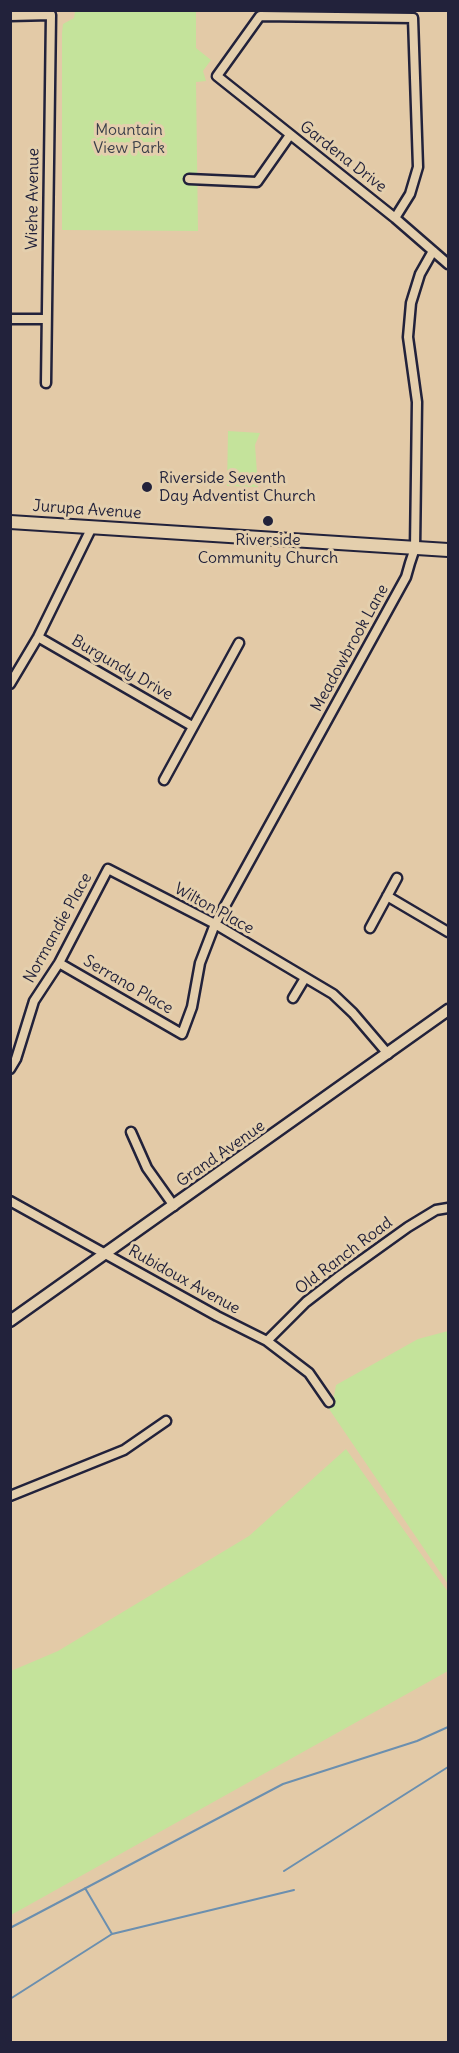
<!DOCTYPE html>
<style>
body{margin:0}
#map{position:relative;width:459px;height:2053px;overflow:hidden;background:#e3caa7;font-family:Delius,sans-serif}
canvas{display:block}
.frame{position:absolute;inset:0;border:12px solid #22223b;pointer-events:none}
</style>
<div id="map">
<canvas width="459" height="2053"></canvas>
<div class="frame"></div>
</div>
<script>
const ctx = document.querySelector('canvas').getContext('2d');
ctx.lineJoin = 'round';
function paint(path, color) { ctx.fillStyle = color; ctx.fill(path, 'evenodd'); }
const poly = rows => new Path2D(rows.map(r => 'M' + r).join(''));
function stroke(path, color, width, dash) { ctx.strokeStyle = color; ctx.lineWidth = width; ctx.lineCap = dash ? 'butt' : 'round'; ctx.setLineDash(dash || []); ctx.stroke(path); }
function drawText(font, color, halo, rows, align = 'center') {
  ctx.font = font + ' Delius,sans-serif'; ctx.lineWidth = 6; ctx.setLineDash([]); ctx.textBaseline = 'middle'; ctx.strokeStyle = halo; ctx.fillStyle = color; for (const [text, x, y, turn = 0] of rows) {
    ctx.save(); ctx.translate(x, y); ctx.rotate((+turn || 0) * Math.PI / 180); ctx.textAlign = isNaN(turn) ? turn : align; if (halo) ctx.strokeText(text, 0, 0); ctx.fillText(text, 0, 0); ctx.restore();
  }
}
paint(poly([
 [75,11,196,11,196,48,211,60,203,71,206,81,196,82,198,231,62,230,62,33,63,24,74,18],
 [228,431,260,433,255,445,258,487,227,486],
 [448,1331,448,1584,327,1406,333,1402,336,1385,418,1339],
 [346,1449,448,1592,448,1671,11,1915,11,1671,58,1651,249,1536]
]), '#c4e39b');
stroke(poly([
 [284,1871,448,1767],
 [10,1928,283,1784,417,1741,448,1727],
 [112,1934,294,1890],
 [10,1999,112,1934,85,1888]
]), '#6b8faf', 2);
const minor = poly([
 [10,16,51,15,46,383],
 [189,179,257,182,290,135],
 [395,218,410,194,418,167,413,18,260,16,217,76,395,218,448,264],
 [10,319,46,319],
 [38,637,192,726],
 [10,684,38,637,92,527],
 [164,780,239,643],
 [387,896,448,932],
 [370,928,397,878],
 [59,963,182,1034,192,1007,200,963,215,924,406,577,410,563,415,548,417,402,408,337,411,303,420,274,433,251],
 [293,998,305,978],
 [10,1069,16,1059,34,1001,59,963,108,869,215,924,333,994,353,1013,388,1054],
 [131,1132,147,1168,174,1206],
 [10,1201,217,1316,267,1341,309,1373,329,1402],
 [267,1341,306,1302,341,1275,408,1227,436,1210,448,1208],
 [10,1496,124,1450,166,1421]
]);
const tertiary = poly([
 [10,1321,448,1010]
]);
const secondary = poly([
 [10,522,448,550]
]);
stroke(minor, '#22223b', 13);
stroke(tertiary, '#22223b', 15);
stroke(secondary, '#22223b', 16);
stroke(minor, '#e4cfad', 8);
stroke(tertiary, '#e4cfad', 10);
stroke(secondary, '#e4cfad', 12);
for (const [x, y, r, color] of [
 [147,487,6,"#22223b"],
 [268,521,6,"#22223b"]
]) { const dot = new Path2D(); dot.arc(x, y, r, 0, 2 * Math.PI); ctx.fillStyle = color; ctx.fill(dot); stroke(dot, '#e4cfad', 2); }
drawText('16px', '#3a3f49', '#e4cfad', [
 ["Mountain",129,130],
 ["View Park",129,148]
]);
drawText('16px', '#22223b', '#e4cfad', [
 ["Gardena Drive",343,157,38],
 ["Wiehe Avenue",33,199,-89],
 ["Jurupa Avenue",87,510,4],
 ["Meadowbrook Lane",350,648,-61],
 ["Burgundy Drive",122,668,30],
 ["Wilton Place",214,909,29],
 ["Normandie Place",58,928,-61],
 ["Serrano Place",128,985,30],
 ["Grand Avenue",221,1154,-35],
 ["Old Ranch Road",344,1256,-37],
 ["Rubidoux Avenue",184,1280,29]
]);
drawText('16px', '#22223b', '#e4cfad', [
 ["Riverside Seventh",159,478],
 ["Day Adventist Church",159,496],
 ["Riverside",268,540,"center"],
 ["Community Church",268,558,"center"]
], 'left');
</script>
